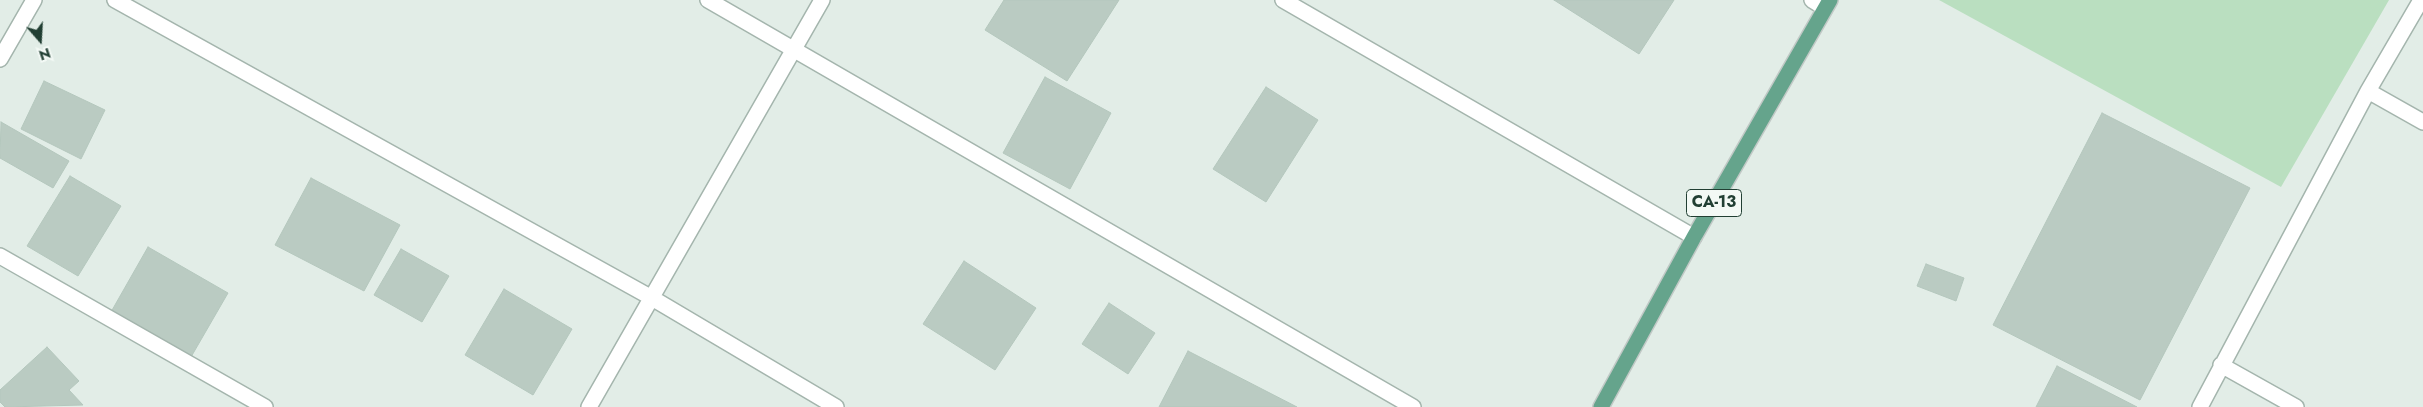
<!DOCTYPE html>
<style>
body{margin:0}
#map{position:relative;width:2423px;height:407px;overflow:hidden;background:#e2ede7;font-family:Jost,sans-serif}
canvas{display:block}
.north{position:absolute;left:15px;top:15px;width:50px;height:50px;-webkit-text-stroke:4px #f3f9f5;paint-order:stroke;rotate:161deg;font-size:14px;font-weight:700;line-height:20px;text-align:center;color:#213f33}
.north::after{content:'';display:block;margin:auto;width:18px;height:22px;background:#213f33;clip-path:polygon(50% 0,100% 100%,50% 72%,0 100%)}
</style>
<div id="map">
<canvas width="2423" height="407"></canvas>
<div class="north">N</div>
</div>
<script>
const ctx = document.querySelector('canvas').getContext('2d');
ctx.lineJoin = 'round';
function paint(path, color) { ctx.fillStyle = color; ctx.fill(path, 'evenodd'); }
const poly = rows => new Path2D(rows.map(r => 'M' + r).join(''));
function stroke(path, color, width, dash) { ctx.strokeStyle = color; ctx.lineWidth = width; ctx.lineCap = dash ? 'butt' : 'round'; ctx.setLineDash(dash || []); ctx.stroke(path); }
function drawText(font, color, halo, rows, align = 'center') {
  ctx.font = font + ' Jost,sans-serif'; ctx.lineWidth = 5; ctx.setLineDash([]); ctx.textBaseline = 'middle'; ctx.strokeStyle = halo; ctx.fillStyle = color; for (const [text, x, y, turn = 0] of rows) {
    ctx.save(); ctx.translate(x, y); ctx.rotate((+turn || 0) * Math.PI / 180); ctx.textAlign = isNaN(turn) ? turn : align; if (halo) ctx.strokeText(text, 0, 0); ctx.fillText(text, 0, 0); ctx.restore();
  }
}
paint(poly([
 [1939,0,2389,0,2281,187]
]), '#badfc0');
const building = poly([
 [1004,0,1119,0,1067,81,985,30,1004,0],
 [1554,0,1674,0,1639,54,1554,0],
 [1045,77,1111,113,1070,189,1003,153,1045,77],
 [44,81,105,110,81,159,21,129,44,81],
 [1266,87,1318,120,1266,202,1213,169,1266,87],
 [2102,113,2250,188,2140,400,1993,325,2102,113],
 [1,122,69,161,53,188,0,158,1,122],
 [70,176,121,206,78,276,27,246,70,176],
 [311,178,400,225,364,291,275,245,311,178],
 [148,247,228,293,191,357,111,312,148,247],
 [401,249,449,276,422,322,374,295,401,249],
 [964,261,1036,308,995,370,923,324,964,261],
 [1926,264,1964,278,1956,301,1917,286,1926,264],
 [504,289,572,329,533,395,465,355,504,289],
 [1109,303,1155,333,1128,374,1082,344,1109,303],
 [47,347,79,381,69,390,83,405,5,407,0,402,0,390,47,347],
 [1188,351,1297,407,1159,407,1188,351],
 [2057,366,2137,407,2036,407,2057,366]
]);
paint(building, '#bacbc2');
stroke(building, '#b4c7bd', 1);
const street = poly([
 [115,0,652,298,836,407],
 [708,0,1413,407],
 [1283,0,1694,237],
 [1812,0,1825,8],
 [0,59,34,0],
 [2368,91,2423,122],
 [0,256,265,407],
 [2221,365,2296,407],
 [589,407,822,0],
 [2200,407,2368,91,2421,0]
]);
const primary = poly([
 [1601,407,1694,237,1830,0]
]);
stroke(street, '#a4b5ad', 18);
stroke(primary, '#c1c9c6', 18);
stroke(street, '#fff', 15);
stroke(primary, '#65a48c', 15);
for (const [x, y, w] of [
 [1714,203,55]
]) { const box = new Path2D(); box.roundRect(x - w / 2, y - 13.5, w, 27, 4); ctx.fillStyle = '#f3f9f5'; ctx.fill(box); stroke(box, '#213f33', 1); }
drawText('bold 16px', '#213f33', null, [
 ["CA-13",1714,203]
]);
</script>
